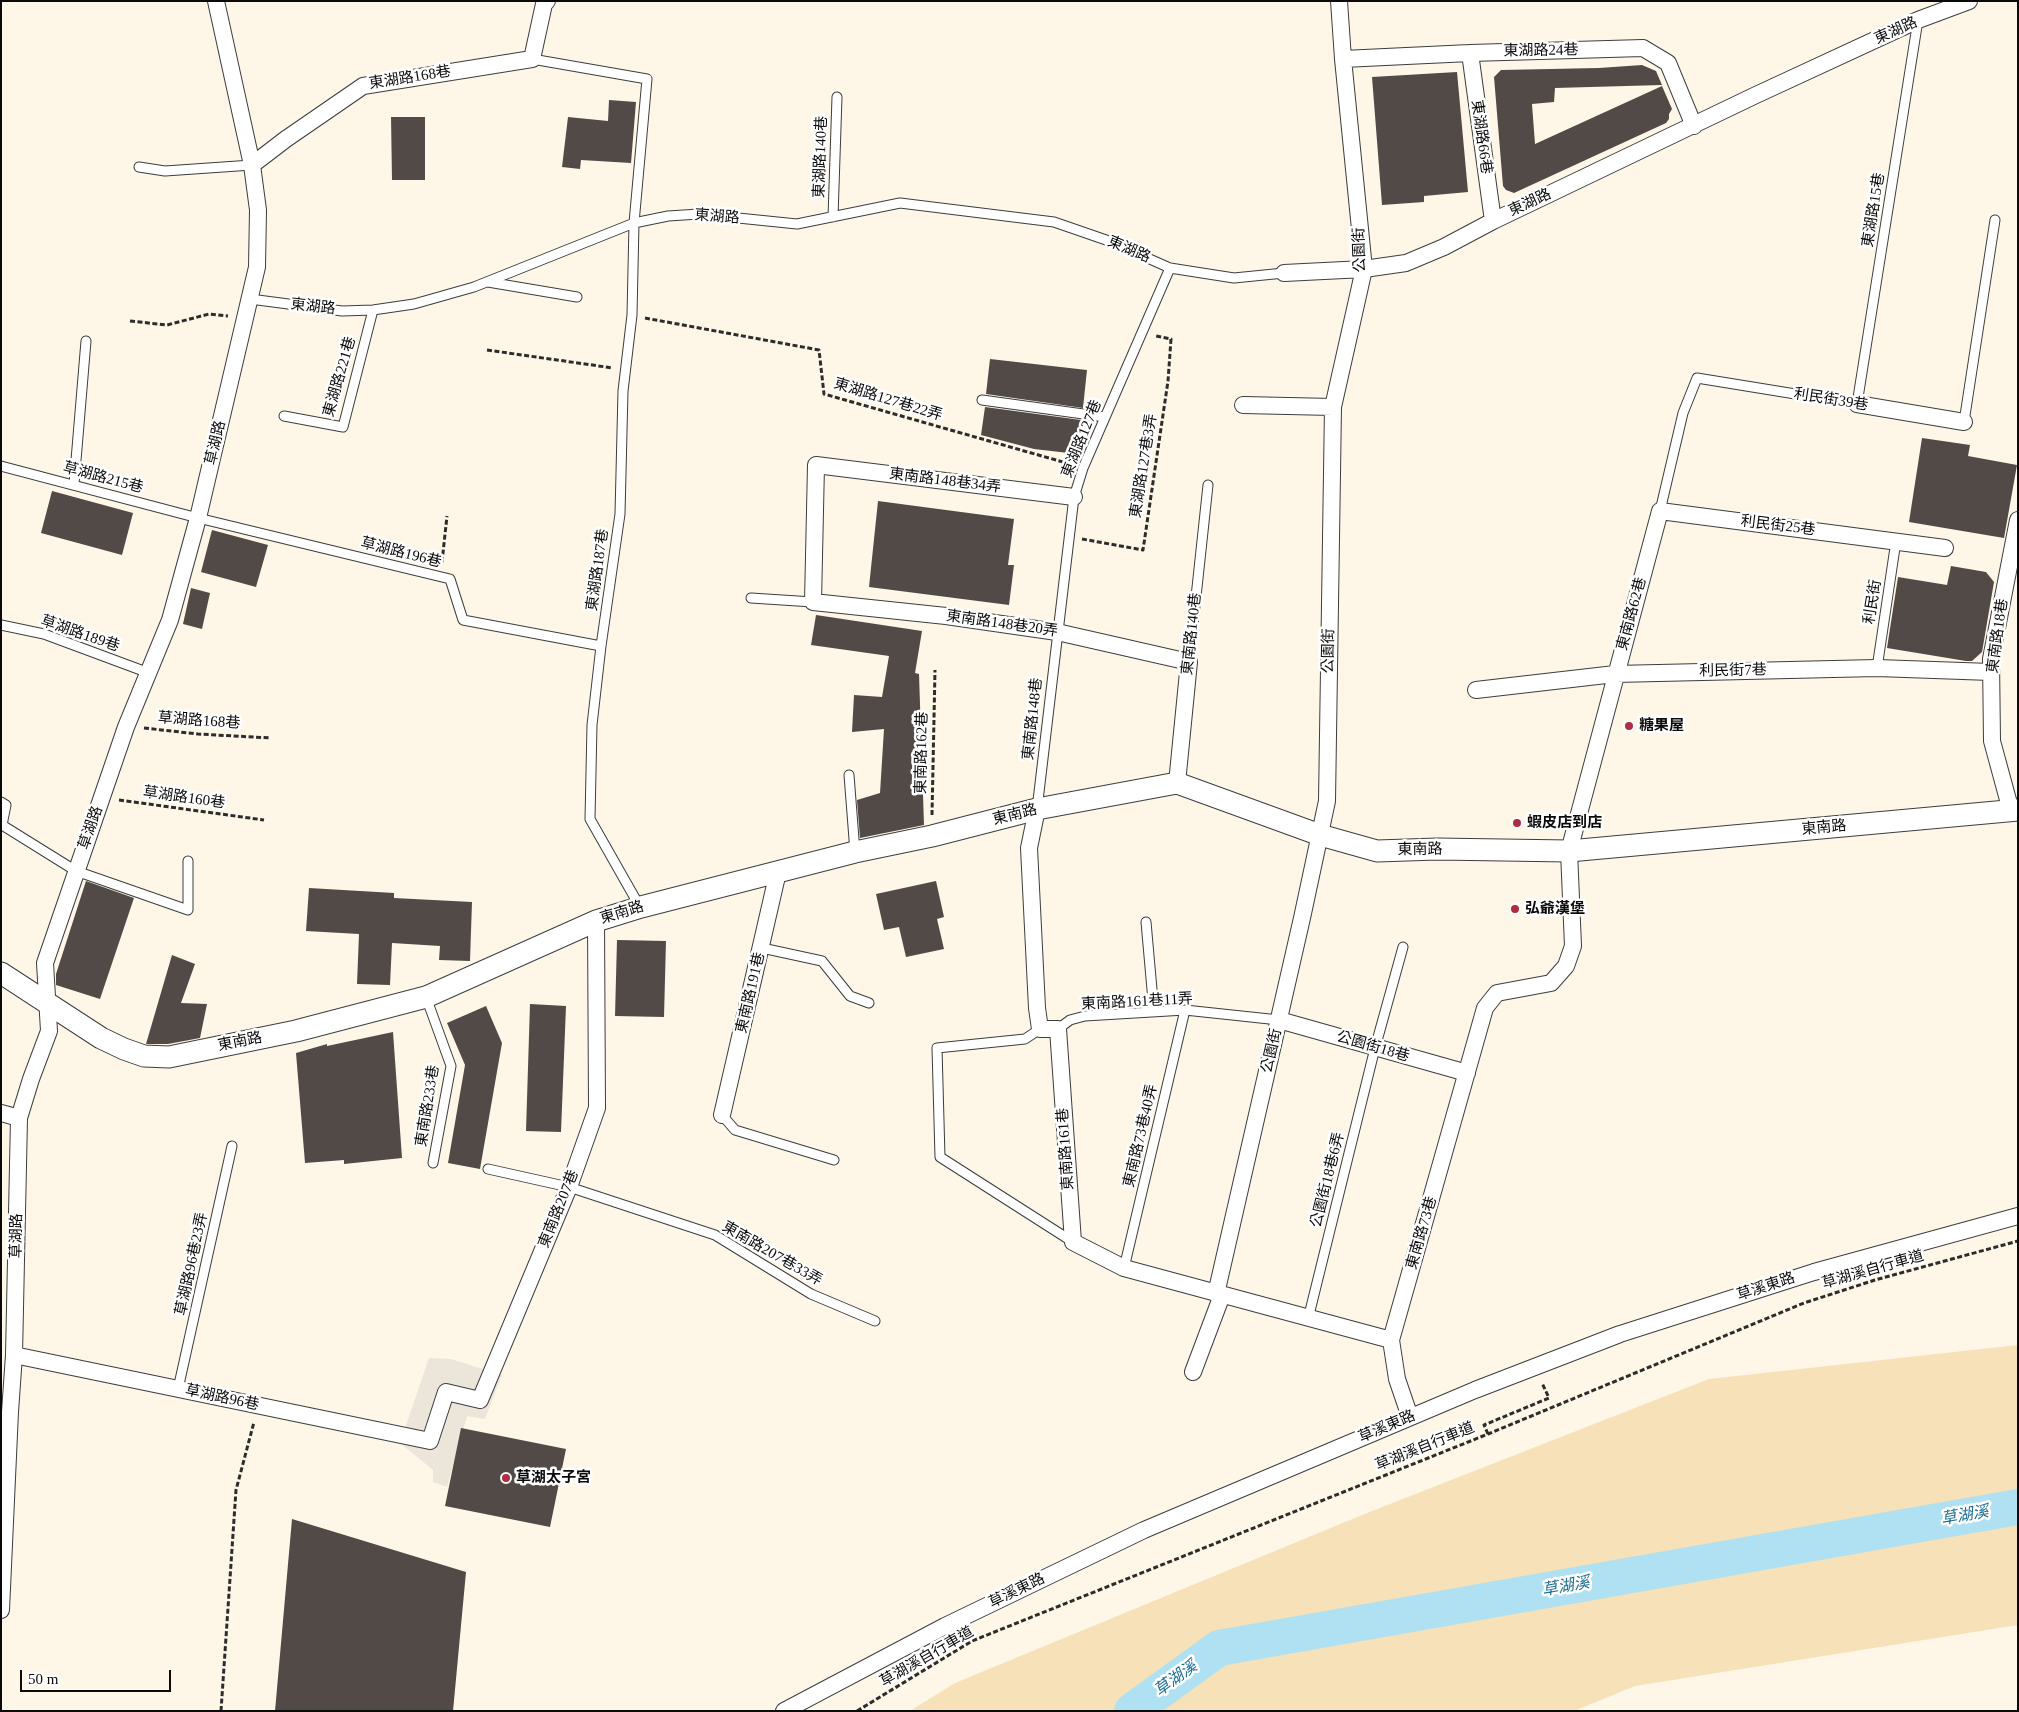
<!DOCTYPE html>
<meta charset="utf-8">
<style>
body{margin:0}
#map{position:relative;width:2019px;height:1712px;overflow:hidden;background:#fef7e8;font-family:"Times New Roman",serif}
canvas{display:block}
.frame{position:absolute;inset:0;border:2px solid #0a0a0a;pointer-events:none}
.scale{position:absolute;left:20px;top:1670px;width:151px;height:22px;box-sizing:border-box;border:2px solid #0a0a0a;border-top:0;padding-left:6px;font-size:15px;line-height:18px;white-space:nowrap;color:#0a0a0a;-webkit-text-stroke:4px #fff;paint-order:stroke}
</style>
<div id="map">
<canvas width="2019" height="1712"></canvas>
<div class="frame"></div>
<div class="scale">50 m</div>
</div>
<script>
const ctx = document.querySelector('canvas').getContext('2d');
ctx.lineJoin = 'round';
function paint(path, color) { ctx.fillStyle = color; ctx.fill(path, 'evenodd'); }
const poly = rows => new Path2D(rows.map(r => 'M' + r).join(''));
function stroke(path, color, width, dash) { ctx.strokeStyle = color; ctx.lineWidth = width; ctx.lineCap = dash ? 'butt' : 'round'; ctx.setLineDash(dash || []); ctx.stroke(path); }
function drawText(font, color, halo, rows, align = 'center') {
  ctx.font = font + ' "Times New Roman","Noto Sans TC",serif'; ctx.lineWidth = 5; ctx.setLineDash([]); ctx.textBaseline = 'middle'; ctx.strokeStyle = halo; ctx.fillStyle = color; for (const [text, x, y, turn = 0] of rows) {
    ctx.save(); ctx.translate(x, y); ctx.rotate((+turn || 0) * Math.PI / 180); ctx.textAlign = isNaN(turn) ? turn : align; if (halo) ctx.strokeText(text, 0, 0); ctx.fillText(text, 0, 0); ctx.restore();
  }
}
paint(poly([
 [2018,1345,2018,1625,1635,1686,1574,1711,910,1711,955,1683,1367,1513,1709,1379]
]), '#f6e1b8');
paint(poly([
 [429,1358,451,1359,502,1375,485,1419,467,1416,447,1487,433,1482,433,1470,400,1443]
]), '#ebe5da');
stroke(poly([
 [1132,1711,1219,1648,2018,1507]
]), '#b0e1f2', 36);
paint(poly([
 [1642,65,1656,71,1662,85,1555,88,1554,102,1532,104,1535,144,1662,86,1672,109,1669,114,1669,119,1666,123,1514,193,1506,190,1503,186,1494,77,1501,70,1599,68],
 [1457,72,1468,192,1424,196,1424,202,1382,205,1372,77],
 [609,100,636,102,631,163,581,160,580,169,562,167,568,117,608,121],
 [391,117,425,117,425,180,392,180],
 [990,359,1087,370,1083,408,986,394],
 [985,407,1081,420,1077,454,1034,449,981,435],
 [1922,438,1970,445,1968,456,2017,465,2004,538,1909,522],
 [52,491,133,513,122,555,41,533],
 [878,501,1014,519,1008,565,1014,565,1009,605,869,587],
 [212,530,268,545,256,587,201,572],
 [1951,566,1986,572,1994,582,1982,652,1972,661,1966,661,1887,648,1898,577,1947,585],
 [191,588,210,593,202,629,183,624],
 [816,615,922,631,915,673,919,674,924,825,860,838,857,800,880,793,884,729,852,732,854,695,882,697,889,656,811,645],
 [86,881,134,898,100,999,56,985,56,974],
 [936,881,944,917,937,919,944,949,906,957,899,927,884,930,876,894],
 [309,888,394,893,394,898,472,902,470,961,439,960,440,946,392,943,390,985,357,984,359,934,306,931],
 [617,940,666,941,664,1017,615,1016],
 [172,955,195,964,181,1003,207,1004,200,1038,168,1044,146,1044],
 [530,1004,566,1006,561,1132,526,1131],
 [486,1006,502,1043,480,1169,448,1163,465,1065,447,1023],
 [393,1032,402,1158,344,1164,344,1160,305,1163,296,1053,327,1044,327,1046],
 [461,1428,566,1449,550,1527,445,1506],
 [292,1519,466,1572,453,1711,275,1711]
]), '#524a47');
const service = poly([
 [532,59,647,79,634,223,632,315,623,391,620,514,601,646,592,725,590,819,640,907],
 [139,167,165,171,252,165],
 [833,217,837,97],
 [488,282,577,297],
 [250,299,342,311,373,310,414,304,474,287,634,223,668,216,699,214,797,224,900,203,1054,222,1109,241,1170,268,1234,278,1284,273],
 [982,400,1105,417],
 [284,416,343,427,373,310],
 [1964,422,1995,220],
 [1,466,198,518,450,579,463,620,601,646],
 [74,484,86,341],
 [1660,511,1683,413,1697,378,1857,404,1918,20],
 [751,598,813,602],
 [1,625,44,634,149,673],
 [1189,662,1208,485],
 [1877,668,1896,541],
 [849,775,855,852],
 [1,802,6,805,2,825,76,871,188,910,188,861],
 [1037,809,1074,497,1083,468,1170,268],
 [1146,922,1154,1012],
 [762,948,822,961,850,996,869,1003],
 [426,997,451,1066,433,1163],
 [1040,1029,1025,1039,937,1048,940,1157,1073,1242],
 [1058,1029,1070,1020,1085,1016,1185,1010,1279,1020],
 [722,1115,735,1130,834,1160],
 [488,1169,569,1187,715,1235,811,1294,875,1321],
 [1124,1268,1185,1010],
 [1308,1319,1375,1048,1403,947],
 [178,1389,232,1146]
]);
const minor = poly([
 [1470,53,1493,221],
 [1343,59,1470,53,1643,48,1668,63,1694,126],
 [252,165,286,139,363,86,532,59,544,4,547,1],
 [1284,273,1364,269,1406,263,1444,247,1493,221,1756,95,1918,20,1969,1],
 [1857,404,1964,422],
 [1243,405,1333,407],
 [1074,497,816,465,813,602,946,616,1057,632,1189,662,1177,783],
 [1476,690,1615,674,1877,668,1991,672],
 [1037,809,1029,848,1037,1008,1040,1029,1058,1029,1073,1242,1124,1268,1391,1340,1485,1008,1497,993,1551,983,1566,966,1573,946,1569,851,1660,511,1945,548],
 [2011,811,1992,741,1991,659,2018,520],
 [1279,1020,1467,1073],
 [1,1113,19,1118],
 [722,1115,778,872],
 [1216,1294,1302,918,1327,801,1333,407,1364,269,1343,59,1339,1],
 [1391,1340,1397,1379,1410,1417],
 [14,1355,430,1441,446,1392,480,1400,569,1187,597,1108,596,921],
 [1193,1372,1222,1295],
 [1,1610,10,1412,14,1355,19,1118,31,1079,49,1031,45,963,126,727,170,620,198,518,257,267,258,210,252,165,216,1],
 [784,1711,945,1626,1144,1530,1475,1390,1620,1334,1814,1272,2018,1216]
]);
const tertiary = poly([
 [1,973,101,1038,124,1049,144,1056,169,1057,296,1031,426,997,596,921,641,907,855,852,932,836,1037,809,1177,783,1320,835,1377,851,1437,849,1569,851,2018,810]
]);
stroke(service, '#3d3d3d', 11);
stroke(minor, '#3d3d3d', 18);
stroke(tertiary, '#3d3d3d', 23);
stroke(poly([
 [645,318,819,350,824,394,1070,464],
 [130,321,167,325,209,314,228,316],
 [487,350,613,368],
 [1082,539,1143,550,1168,381,1171,339,1156,336],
 [442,562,447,516],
 [144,728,198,734,271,738],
 [119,800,264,820],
 [932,815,935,670],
 [1488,1434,1484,1425,1549,1398,1542,1383],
 [221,1711,236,1490,254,1422],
 [857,1711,972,1641,1488,1434,1804,1303,1875,1280,2018,1241]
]), '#2c2c2c', 3, [5, 2.5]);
stroke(service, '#fff', 9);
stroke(minor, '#fff', 16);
stroke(tertiary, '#fff', 21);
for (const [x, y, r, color] of [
 [1629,726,5,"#b02c42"],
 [1517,823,5,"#b02c42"],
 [1515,909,5,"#b02c42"],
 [506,1478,5,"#b02c42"]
]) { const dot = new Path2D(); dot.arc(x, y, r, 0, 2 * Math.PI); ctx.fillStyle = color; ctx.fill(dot); stroke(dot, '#fff', 2); }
drawText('15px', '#0a0a0a', '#fff', [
 ["東湖路",1896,31,-24],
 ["東湖路24巷",1541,51,-1],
 ["東湖路168巷",410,78,-9],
 ["東湖路66巷",1481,137,82],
 ["東湖路140巷",821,157,-88],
 ["東湖路",1530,203,-25],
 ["東湖路15巷",1874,210,-81],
 ["東湖路",717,217,4],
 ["東湖路",1129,250,23],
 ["公園街",1360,250,-92],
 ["東湖路",313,307,6],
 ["東湖路221巷",340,377,-74],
 ["東湖路127巷22弄",888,400,17],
 ["利民街39巷",1831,400,9],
 ["東湖路127巷",1082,439,-68],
 ["草湖路",216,443,-77],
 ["東湖路127巷3弄",1144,466,-81],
 ["草湖路215巷",103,478,15],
 ["東南路148巷34弄",945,481,7],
 ["利民街25巷",1778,526,7],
 ["草湖路196巷",401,553,14],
 ["東湖路187巷",598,570,-82],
 ["利民街",1873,602,-81],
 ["東南路62巷",1632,614,-75],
 ["東南路148巷20弄",1002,624,8],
 ["草湖路189巷",80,634,19],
 ["東南路140巷",1192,634,-84],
 ["東南路18巷",1998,636,-82],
 ["公園街",1329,651,-89],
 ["利民街7巷",1733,671,-1],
 ["東南路148巷",1033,719,-84],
 ["草湖路168巷",199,721,4],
 ["東南路162巷",922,753,-89],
 ["草湖路160巷",184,798,8],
 ["東南路",1015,815,-14],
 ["草湖路",91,828,-71],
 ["東南路",1824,828,-5],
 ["東南路",1420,850,-1],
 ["東南路",622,913,-17],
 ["東南路191巷",751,993,-77],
 ["東南路161巷11弄",1137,1002,-3],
 ["東南路",240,1042,-11],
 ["公園街18巷",1373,1047,16],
 ["公園街",1272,1051,-77],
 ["東南路233巷",428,1106,-81],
 ["東南路73巷40弄",1141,1136,-77],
 ["東南路161巷",1066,1149,-94],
 ["公園街18巷6弄",1328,1180,-76],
 ["東南路207巷",559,1209,-68],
 ["東南路73巷",1422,1233,-74],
 ["草湖路",17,1236,-89],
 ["東南路207巷33弄",772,1254,30],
 ["草湖路96巷23弄",192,1264,-78],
 ["草湖溪自行車道",1873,1270,-16],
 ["草溪東路",1766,1287,-18],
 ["草湖路96巷",222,1398,12],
 ["草溪東路",1387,1427,-23],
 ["草湖溪自行車道",1425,1447,-22],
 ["草溪東路",1017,1591,-26],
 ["草湖溪自行車道",927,1657,-30]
]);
drawText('bold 15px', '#0a0a0a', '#fff', [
 ["糖果屋",1639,726],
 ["蝦皮店到店",1527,823],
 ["弘爺漢堡",1525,909],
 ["草湖太子宮",516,1478]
], 'left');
drawText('italic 16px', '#1c6d93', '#fff', [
 ["草湖溪",1965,1516,-10],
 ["草湖溪",1566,1587,-10],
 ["草湖溪",1176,1679,-36]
]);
</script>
